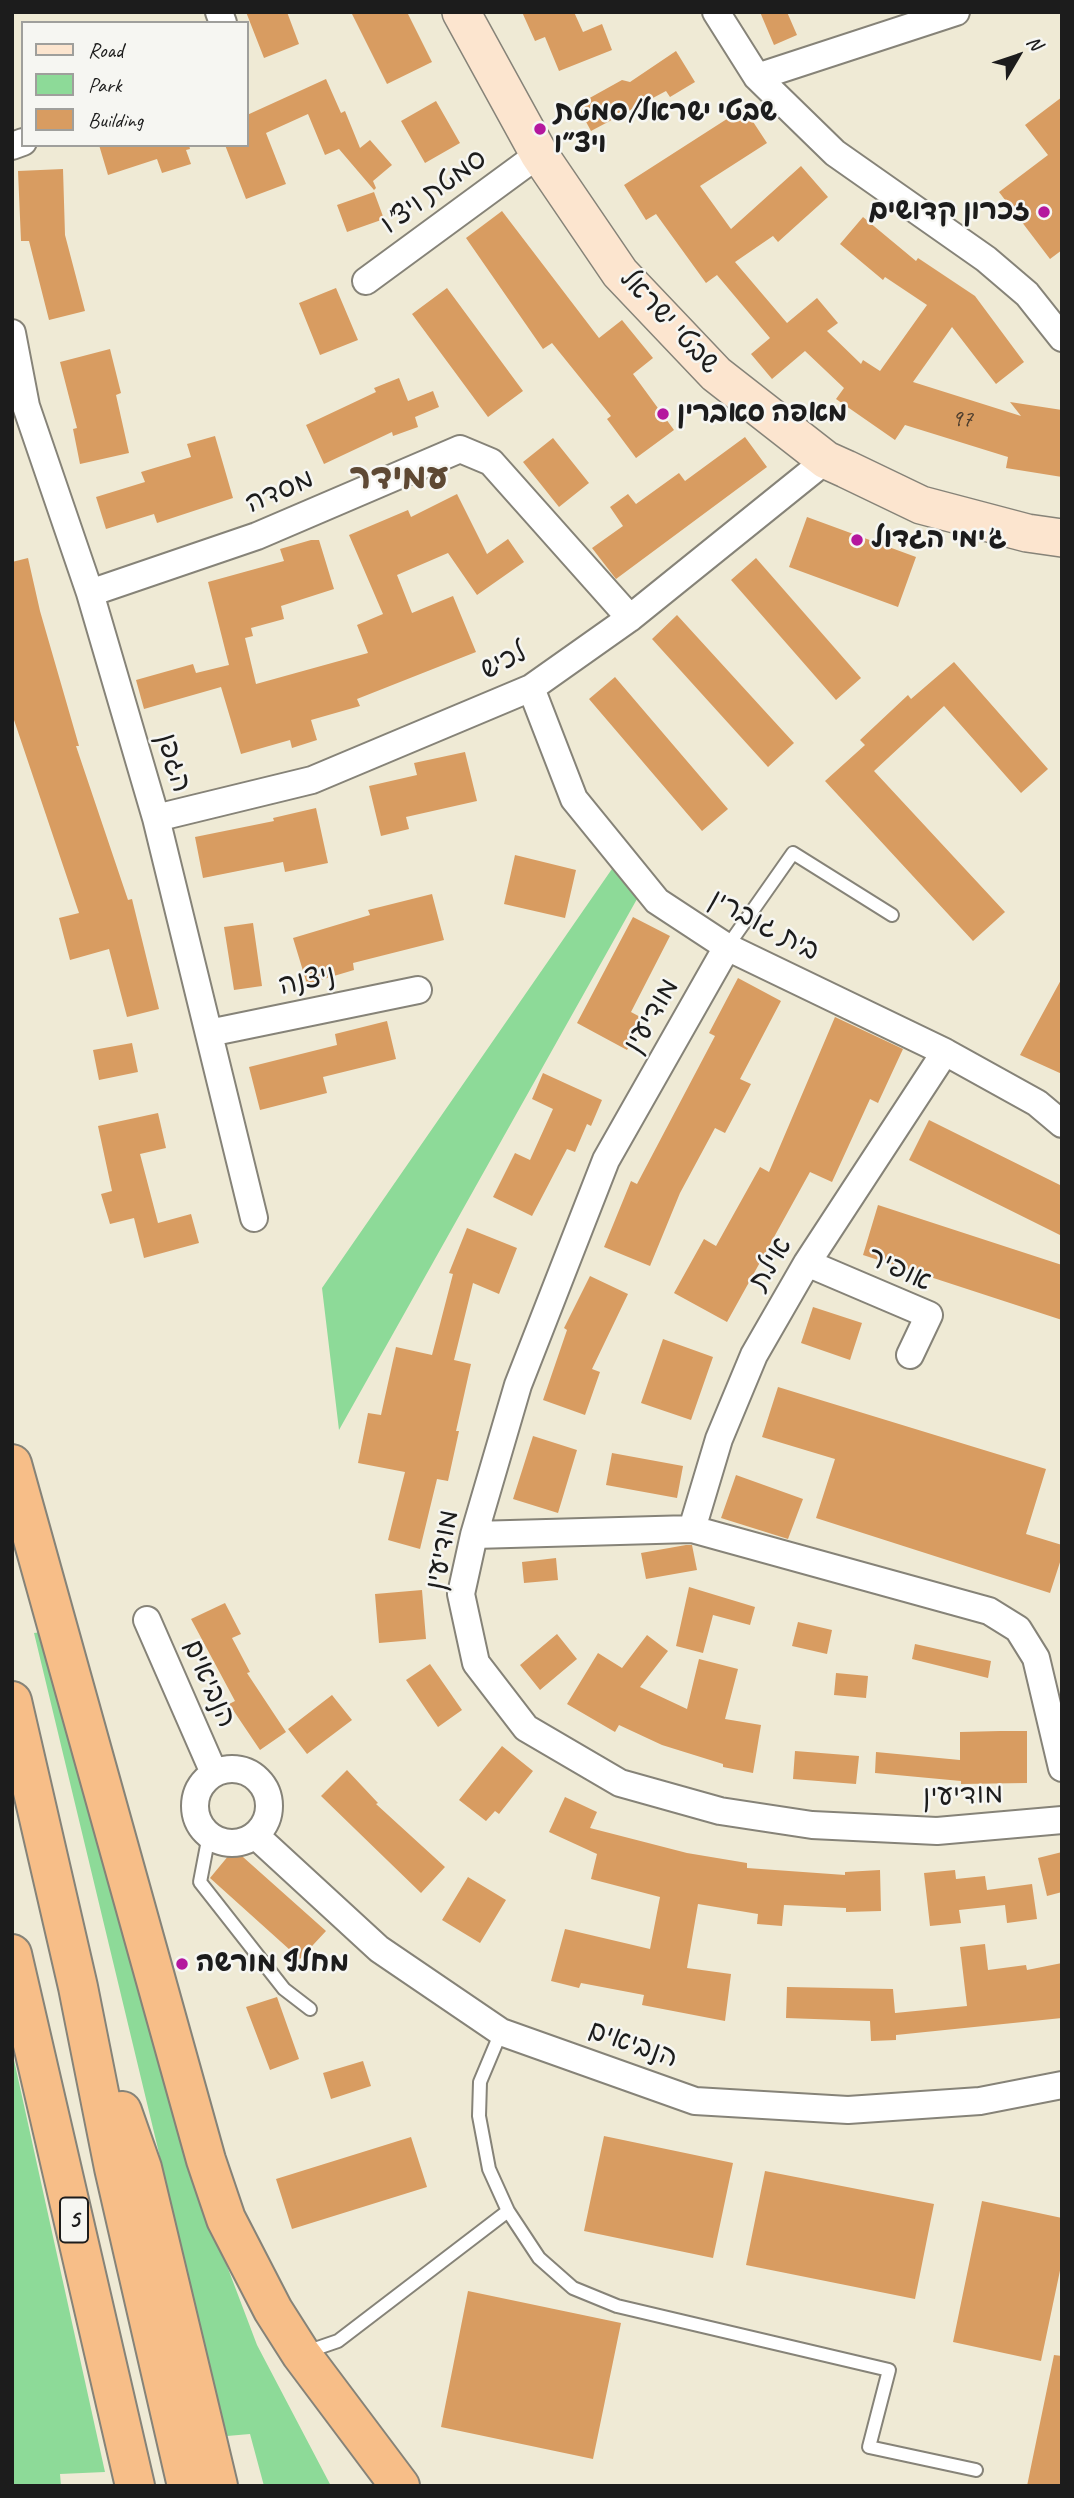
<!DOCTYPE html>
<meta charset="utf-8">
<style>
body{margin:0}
#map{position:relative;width:1074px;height:2498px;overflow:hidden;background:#efead5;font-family:Caveat,sans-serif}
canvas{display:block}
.frame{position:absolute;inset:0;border:14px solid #1c1c1c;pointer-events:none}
.legend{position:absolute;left:21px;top:21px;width:228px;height:126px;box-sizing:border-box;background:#f6f6f2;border:2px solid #9f9f9c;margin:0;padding:9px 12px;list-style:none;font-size:21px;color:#1c1c1c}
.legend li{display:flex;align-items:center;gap:14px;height:35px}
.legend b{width:35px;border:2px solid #9f9f9c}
.north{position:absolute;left:983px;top:21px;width:70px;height:70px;-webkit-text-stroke:5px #f6f6f2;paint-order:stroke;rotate:51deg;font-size:19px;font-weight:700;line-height:28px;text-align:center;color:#1c1c1c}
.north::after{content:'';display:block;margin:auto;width:24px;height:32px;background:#1c1c1c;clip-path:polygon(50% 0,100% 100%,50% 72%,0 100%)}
</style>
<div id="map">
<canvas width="1074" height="2498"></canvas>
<div class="frame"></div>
<ul class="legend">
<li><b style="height:9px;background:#fce5cf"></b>Road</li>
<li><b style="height:19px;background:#8dda98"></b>Park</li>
<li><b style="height:19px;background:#d89c61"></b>Building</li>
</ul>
<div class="north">N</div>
</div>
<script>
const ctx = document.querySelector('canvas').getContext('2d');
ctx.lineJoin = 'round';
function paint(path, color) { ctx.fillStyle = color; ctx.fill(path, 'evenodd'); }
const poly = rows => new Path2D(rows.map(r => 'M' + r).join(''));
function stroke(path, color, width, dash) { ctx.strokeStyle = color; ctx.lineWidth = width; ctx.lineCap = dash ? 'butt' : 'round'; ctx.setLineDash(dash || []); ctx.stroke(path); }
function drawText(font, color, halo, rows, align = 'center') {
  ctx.font = font + ' Caveat,"Playpen Sans Hebrew",sans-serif'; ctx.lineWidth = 5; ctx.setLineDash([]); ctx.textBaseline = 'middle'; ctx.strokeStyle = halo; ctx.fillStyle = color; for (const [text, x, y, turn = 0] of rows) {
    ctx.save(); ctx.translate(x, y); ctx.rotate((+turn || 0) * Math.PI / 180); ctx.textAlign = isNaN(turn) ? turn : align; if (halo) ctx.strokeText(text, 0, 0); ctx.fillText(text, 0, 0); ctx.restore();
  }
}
paint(poly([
 [614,866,637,899,339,1430,322,1288],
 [50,1631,202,2200,257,2345,331,2486,264,2486,250,2434,227,2436,34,1633],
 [12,2051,105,2472,60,2474,61,2486,12,2486]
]), '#8dda98');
paint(poly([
 [246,12,287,12,299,44,264,58],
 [351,12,407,12,432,62,387,84],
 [522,12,574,12,583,32,602,24,612,50,559,71,545,37,535,41],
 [760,12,787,12,797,35,774,45],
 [676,51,695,82,670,97,666,91,591,131,577,105,622,80,630,82],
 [326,79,341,113,345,111,360,148,370,140,392,165,373,181,376,188,374,190,339,149,325,155,308,114,266,133,286,184,246,199,225,145,247,145,247,115],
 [1062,97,1062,250,1050,259,999,192,1048,155,1025,125],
 [436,101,460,143,425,163,401,121],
 [744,108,767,143,700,186,731,229,801,166,828,197,778,242,773,236,735,262,787,323,817,298,838,323,827,331,861,364,863,360,880,371,927,305,885,277,883,280,840,244,863,217,916,261,918,258,975,296,1024,362,996,384,952,327,913,382,1021,416,1010,402,1062,410,1062,477,1006,468,1008,457,905,425,895,440,836,399,844,388,805,351,772,379,751,354,770,338,717,275,706,283,656,214,646,220,624,185],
 [99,145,189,145,190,149,186,150,191,164,162,173,157,159,108,175],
 [63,169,65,235,85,311,49,320,29,241,21,241,18,171],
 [374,192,384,219,347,232,337,205],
 [502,211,599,338,622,320,653,358,633,374,674,430,636,458,607,419,611,416,552,343,543,349,466,238],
 [336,288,358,340,320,355,299,303],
 [447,288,523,391,488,417,412,314],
 [110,349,121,393,116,395,129,453,80,464,73,429,77,428,60,362],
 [399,378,408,401,433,391,439,407,415,417,418,427,393,436,392,432,324,464,306,425,376,392,374,388],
 [215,436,233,498,157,523,154,514,106,529,96,497,145,482,141,472,191,457,187,444],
 [745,437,767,467,616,579,592,548,623,526,610,507,628,494,636,504,679,473,685,481],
 [553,438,589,483,559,507,523,462],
 [457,494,487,554,508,539,524,562,477,595,448,553,397,575,412,613,453,596,476,652,357,699,360,706,311,720,317,740,292,748,290,740,241,754,221,687,144,709,136,680,193,664,196,673,229,665,208,582,284,561,280,549,311,540,319,540,334,589,281,606,284,619,251,628,253,636,245,638,256,684,368,653,357,625,383,614,349,535,408,510,411,517],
 [807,517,916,557,898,607,789,567],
 [28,558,40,611,79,746,76,746,128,900,132,899,159,1009,127,1017,109,949,70,960,59,918,79,913,12,714,12,562],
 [756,558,861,678,836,700,731,580],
 [677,615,794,743,768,767,652,639],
 [954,662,1048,769,1021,793,944,706,874,771,1005,912,973,941,825,781,865,745,860,740,908,695,911,699],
 [615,677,728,809,702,831,589,699],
 [465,752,477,801,406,817,409,829,381,836,369,786,417,775,414,763],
 [316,808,328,863,285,872,283,862,203,878,195,837,274,821,273,818],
 [515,855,576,870,565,918,504,904],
 [432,894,444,940,353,963,354,970,307,984,293,938,370,915,368,910],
 [633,917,670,936,631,1012,644,1019,627,1050,577,1023],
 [253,923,262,986,234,990,224,927],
 [738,978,781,1001,740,1079,751,1084,725,1133,715,1128,680,1193,650,1266,604,1247,631,1181,637,1184,715,1036,709,1033],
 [1062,978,1062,1074,1020,1055],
 [835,1017,903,1049,878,1103,870,1099,832,1182,810,1172,727,1322,674,1293,704,1239,716,1246,760,1167,769,1172],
 [387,1021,396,1059,323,1077,327,1093,260,1110,249,1067,337,1045,335,1034],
 [132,1043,138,1072,99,1080,93,1050],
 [543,1073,602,1100,591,1126,587,1124,575,1152,567,1149,532,1216,493,1197,515,1153,530,1160,553,1109,532,1099],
 [158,1113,166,1148,140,1154,158,1223,191,1214,199,1243,144,1258,134,1218,110,1224,101,1194,112,1191,98,1126],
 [929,1120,1062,1186,1062,1236,909,1160],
 [878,1205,1062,1265,1062,1320,863,1255],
 [467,1228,517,1248,499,1294,473,1283,454,1360,471,1364,456,1431,459,1431,448,1481,437,1479,420,1549,388,1540,405,1472,358,1463,368,1413,381,1415,396,1347,432,1355,453,1274,449,1273],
 [590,1276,628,1294,592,1369,600,1372,585,1415,543,1400,567,1330,564,1328],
 [813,1307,862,1323,850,1360,801,1343],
 [663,1339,713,1357,691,1420,641,1403],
 [778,1387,1046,1469,1026,1534,1062,1545,1062,1556,1050,1593,816,1518,835,1459,762,1437],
 [533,1436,577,1450,558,1513,513,1499],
 [612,1453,683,1466,677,1498,606,1485],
 [736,1475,803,1499,788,1539,721,1518],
 [686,1545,692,1545,697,1570,646,1579,641,1553],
 [556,1558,558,1580,524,1583,522,1562],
 [689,1587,755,1607,750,1625,713,1615,703,1653,676,1646],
 [422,1590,426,1639,379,1643,375,1594],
 [225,1603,241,1634,232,1638,250,1672,247,1673,286,1732,260,1750,229,1704,235,1701,191,1619],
 [798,1622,832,1630,827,1654,792,1646],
 [557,1634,577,1659,540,1690,520,1665],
 [647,1635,668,1651,640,1687,687,1709,699,1659,738,1669,725,1719,761,1725,753,1773,723,1767,723,1764,662,1745,619,1725,615,1732,567,1704,598,1653,622,1668],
 [915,1644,991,1661,988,1678,912,1659],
 [430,1664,462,1710,438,1727,406,1680],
 [836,1673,868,1676,866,1698,834,1695],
 [332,1695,352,1720,307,1754,288,1729],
 [1000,1731,1027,1731,1027,1783,961,1784,961,1781,875,1773,876,1752,960,1760,960,1732],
 [502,1746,533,1771,499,1814,495,1811,486,1821,459,1800],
 [795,1751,859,1756,856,1784,793,1779],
 [347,1770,378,1803,376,1804,445,1867,421,1893,321,1796],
 [565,1797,597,1812,590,1828,687,1853,747,1863,747,1868,845,1875,845,1872,880,1870,881,1911,846,1912,846,1908,784,1905,782,1926,757,1924,758,1914,698,1904,687,1968,731,1974,725,2021,642,2005,644,1995,581,1983,579,1988,551,1981,565,1929,650,1949,660,1897,591,1879,597,1854,549,1832],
 [234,1849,326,1931,300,1959,210,1878],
 [1062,1852,1062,1892,1047,1896,1038,1858],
 [955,1870,956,1879,985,1876,987,1890,1032,1884,1037,1919,1007,1923,1005,1905,959,1910,961,1923,930,1926,924,1873],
 [468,1877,506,1900,480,1943,442,1920],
 [985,1944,988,1970,1026,1965,1027,1970,1062,1963,1062,2018,896,2035,896,2040,871,2041,870,2021,786,2018,787,1987,893,1989,895,2013,967,2006,960,1947],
 [277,1997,299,2059,270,2070,246,2007],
 [363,2061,371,2086,331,2099,323,2073],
 [604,2136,733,2163,713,2258,584,2231],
 [411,2137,427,2187,292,2229,276,2179],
 [765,2171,934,2204,915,2299,746,2265],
 [982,2201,1062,2218,1062,2261,1041,2361,953,2342],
 [468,2291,621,2323,593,2459,441,2427],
 [1054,2355,1062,2356,1062,2486,1027,2486]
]), '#d89c61');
const lane = poly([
 [727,947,793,853,892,915],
 [209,1835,200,1882,284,1989,310,2009],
 [501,2032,480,2082,479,2116,489,2169,508,2211,539,2258,573,2288,617,2306,889,2370,869,2447,976,2470],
 [306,2352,338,2341,508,2211]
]);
const street = poly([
 [219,12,223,23],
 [716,12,757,77,835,153,986,259,1027,294,1062,338],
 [757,77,956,12],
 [12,146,23,142],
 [366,281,539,154],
 [12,333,26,406,90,593,156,818,254,1218],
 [90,593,257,536,460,449,491,462,630,618],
 [531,688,574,799,657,901,727,947,945,1052,1037,1103,1062,1124],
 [156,818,312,780,531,688,630,618,826,460],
 [727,947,606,1160,518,1385,474,1535,461,1594,476,1663,526,1728,620,1783,720,1811,812,1825,937,1831,1062,1820],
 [209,1033,418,990],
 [807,1263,929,1315,910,1355],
 [692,1529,719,1439,754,1355,807,1263,945,1052],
 [474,1535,692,1529,989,1611,1018,1629,1036,1658,1062,1768],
 [147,1620,214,1773],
 '195 1806a37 37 0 1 1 74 0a37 37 0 1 1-74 0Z',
 [255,1835,379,1949,501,2032,695,2101,848,2110,980,2101,1062,2085]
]);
const secondary = poly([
 [461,12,539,154,620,273,716,374,826,460,846,469,921,505,1027,533,1062,538]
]);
const highway = poly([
 [12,1464,206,2160,226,2219,273,2310,301,2354,400,2486],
 [12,1701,78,1987,114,2168,187,2486],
 [12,1954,135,2486],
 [122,2111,142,2168,218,2486]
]);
stroke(lane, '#868378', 16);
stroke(street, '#868378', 30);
stroke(secondary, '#868378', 40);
stroke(highway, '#868378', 42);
stroke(lane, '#fff', 12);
stroke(street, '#fff', 26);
stroke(secondary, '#fce5cf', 37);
stroke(highway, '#f7be88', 38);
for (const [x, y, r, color] of [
 [540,129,7,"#b5179e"],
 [1044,212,7,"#b5179e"],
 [663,414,7,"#b5179e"],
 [857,540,7,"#b5179e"],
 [182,1964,7,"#b5179e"]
]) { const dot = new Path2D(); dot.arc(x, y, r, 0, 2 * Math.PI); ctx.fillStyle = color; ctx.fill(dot); stroke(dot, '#f6f6f2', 2.5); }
drawText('24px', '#4b3c2d', null, [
 ["97",962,420]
]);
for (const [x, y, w] of [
 [74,2220,28]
]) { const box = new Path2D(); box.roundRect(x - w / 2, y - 22.5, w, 45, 5); ctx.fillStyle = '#f6f6f2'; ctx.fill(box); stroke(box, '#1c1c1c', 2); }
drawText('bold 26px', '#1c1c1c', null, [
 ["5",74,2220]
]);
drawText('bold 28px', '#1c1c1c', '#f6f6f2', [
 ["שבטי ישראל/סמטת",554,113],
 ["ויצ״ו",554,145],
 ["זכרון קדושים",1030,212,"right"],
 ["מאפה סאברין",677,414],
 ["ג'ימי הגדול",871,540],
 ["מחלף מורשה",196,1964]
], 'left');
drawText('28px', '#1c1c1c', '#f6f6f2', [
 ["סמטת ויצ\"ו",434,192,-36],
 ["שבטי ישראל",669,322,47],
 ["מסדה",280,492,-23],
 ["לכיש",504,662,-27],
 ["הגפן",173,763,73],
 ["בית גוברין",764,926,28],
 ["ניצנה",307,981,-12],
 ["מודיעין",652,1016,-60],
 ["אילת",771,1264,-59],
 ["אופיר",899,1270,25],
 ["מודיעין",443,1550,-80],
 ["הנביאים",209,1684,66],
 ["מודיעין",963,1796,-2],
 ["הנביאים",633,2045,19]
]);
drawText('bold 35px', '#5e4934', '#f6f6f2', [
 ["עמידר",399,479]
]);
</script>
